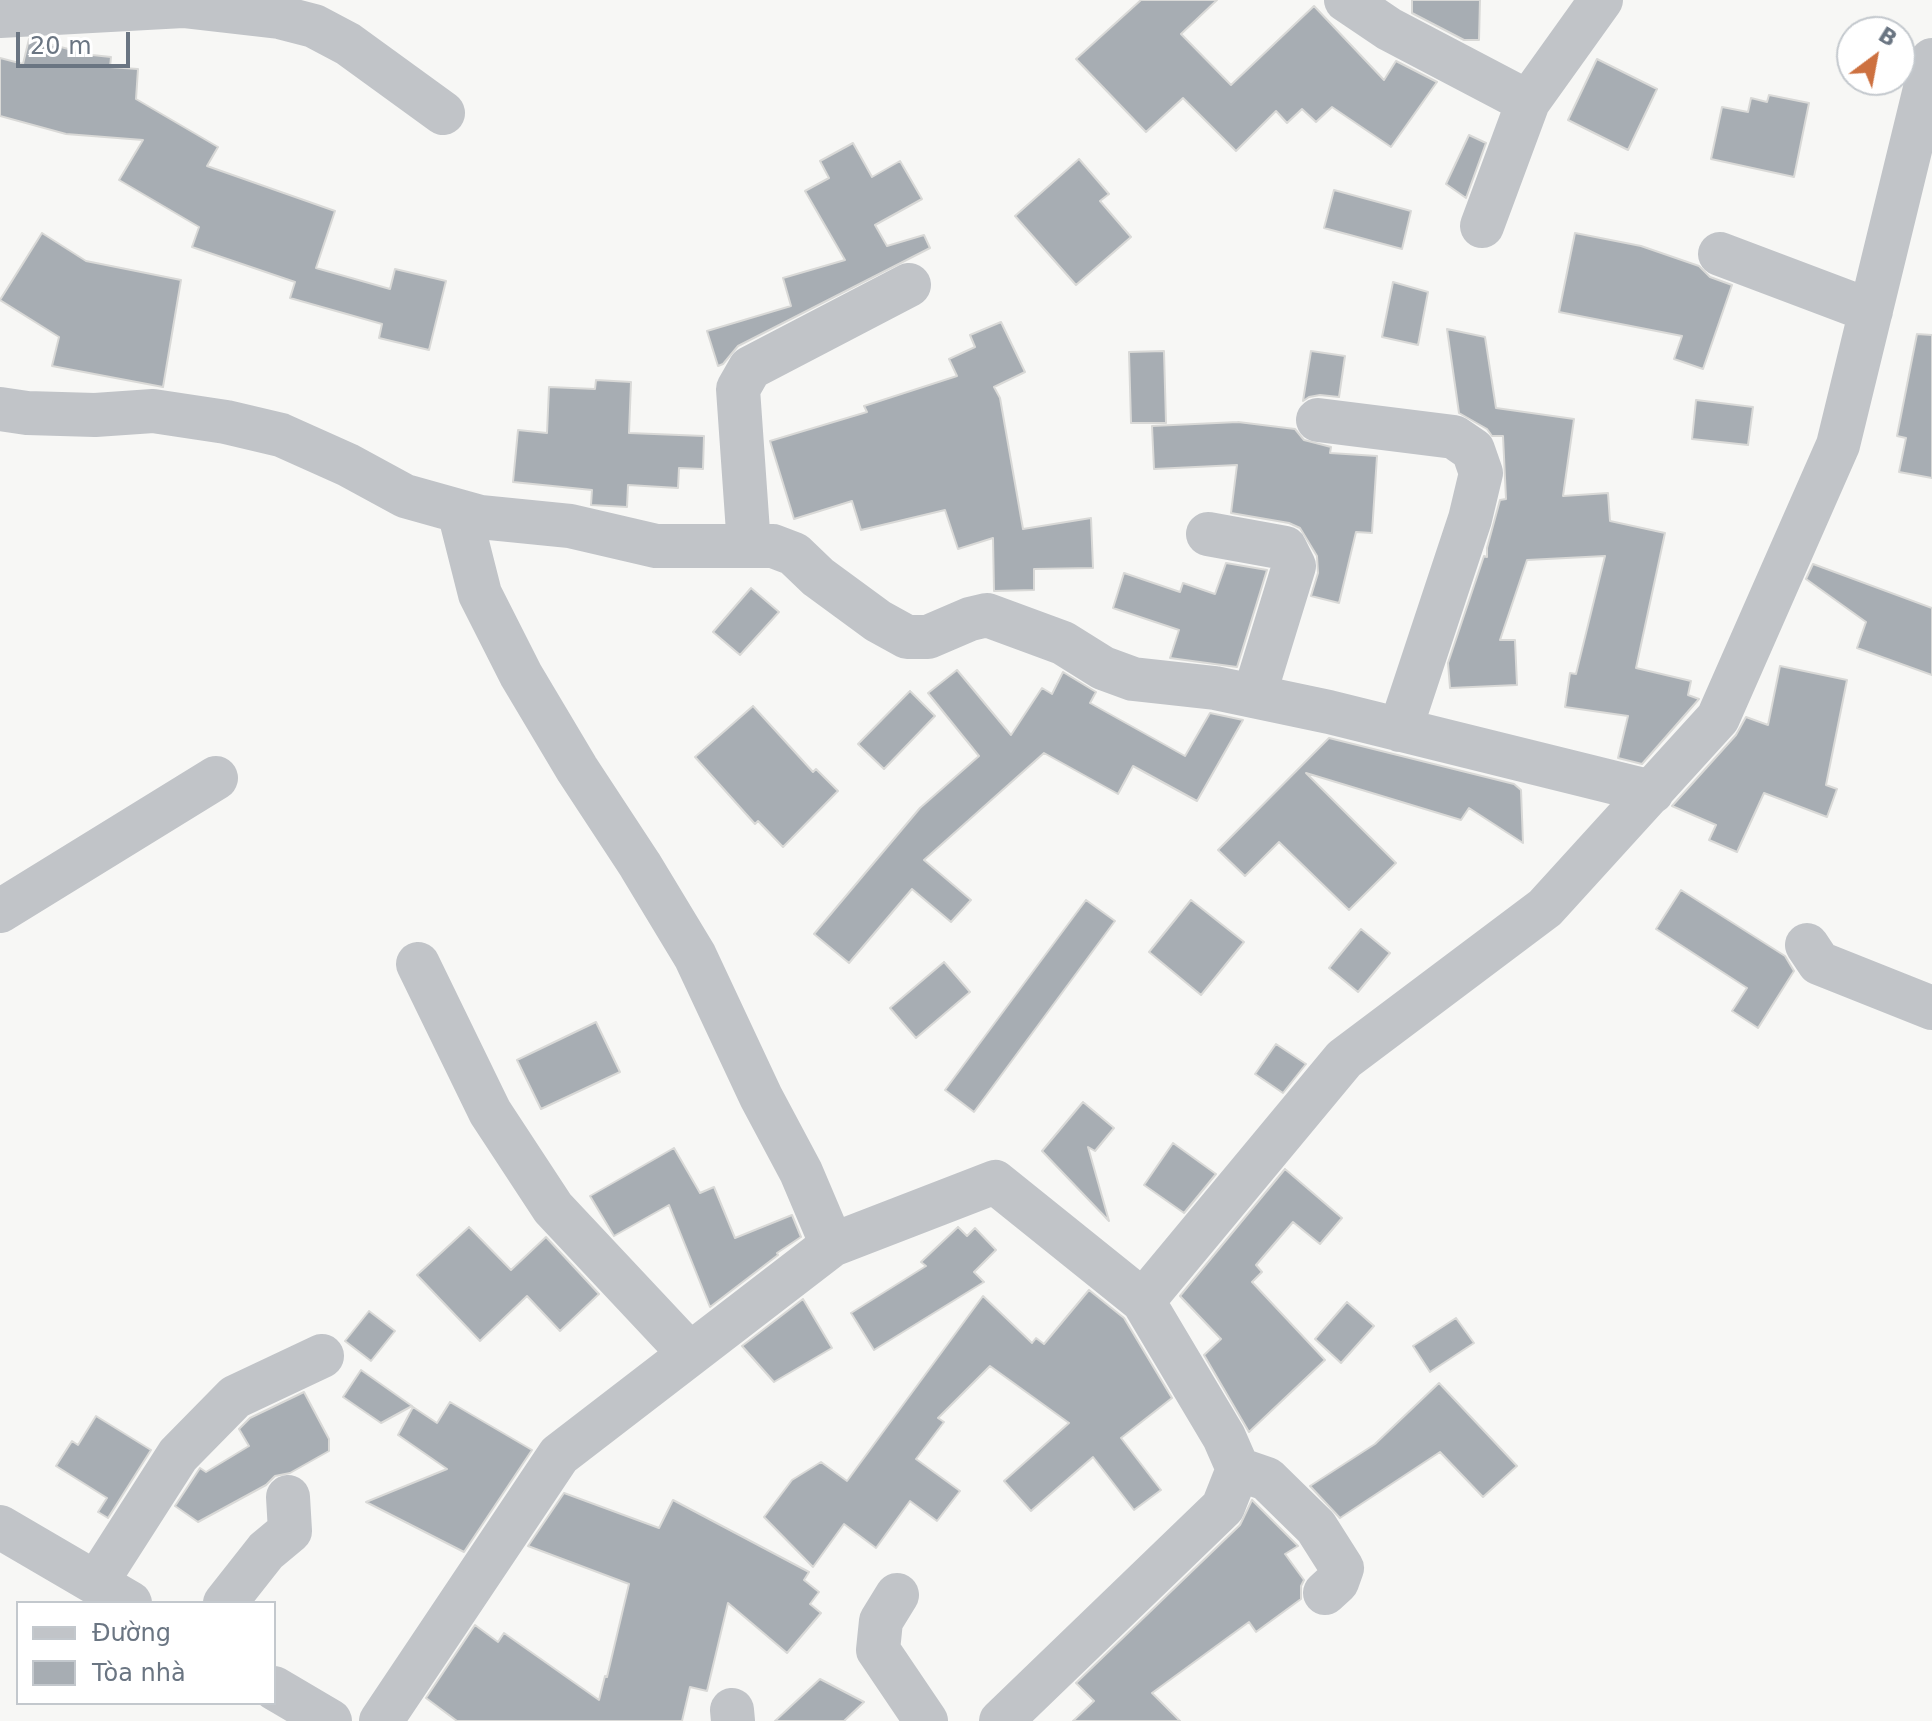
<!DOCTYPE html>
<meta charset="utf-8">
<style>
body{margin:0}
#map{position:relative;width:1932px;height:1721px;overflow:hidden;background:#f7f7f5;font-family:"DejaVu Sans",sans-serif}
canvas{display:block}
.legend{position:absolute;left:16px;top:1601px;width:260px;height:104px;box-sizing:border-box;background:#fff;border:2px solid #c3c8cd;margin:0;padding:10px 14px;list-style:none;font-size:24px;color:#6a7582}
.legend li{display:flex;align-items:center;gap:16px;height:40px}
.legend b{width:40px;border:2px solid #c3c8cd}
.north{position:absolute;left:1836px;top:16px;width:80px;height:80px;box-sizing:border-box;background:#fff;border:2px solid #c3c8cd;border-radius:50%;rotate:32deg;font-size:22px;font-weight:700;line-height:32px;text-align:center;color:#6a7582}
.north::after{content:'';display:block;margin:auto;width:28px;height:36px;background:#cd7140;clip-path:polygon(50% 0,100% 100%,50% 72%,0 100%)}
.scale{position:absolute;left:16px;top:32px;width:114px;height:36px;box-sizing:border-box;border:4px solid #6a7582;border-top:0;padding-left:10px;font-size:24px;line-height:28px;white-space:nowrap;color:#6a7582;-webkit-text-stroke:6px #fff;paint-order:stroke}
</style>
<div id="map">
<canvas width="1932" height="1721"></canvas>
<ul class="legend">
<li><b style="height:10px;background:#c1c4c8"></b>Đường</li>
<li><b style="height:22px;background:#a7adb3"></b>Tòa nhà</li>
</ul>
<div class="north">B</div>
<div class="scale">20 m</div>
</div>
<script>
const ctx = document.querySelector('canvas').getContext('2d');
ctx.lineJoin = 'round';
function paint(path, color) { ctx.fillStyle = color; ctx.fill(path, 'evenodd'); }
const poly = rows => new Path2D(rows.map(r => 'M' + r).join(''));
function stroke(path, color, width, dash) { ctx.strokeStyle = color; ctx.lineWidth = width; ctx.lineCap = dash ? 'butt' : 'round'; ctx.setLineDash(dash || []); ctx.stroke(path); }
const building = poly([
 [1141,0,1217,0,1181,34,1231,85,1314,6,1384,80,1396,61,1437,82,1391,147,1332,107,1316,122,1302,109,1287,123,1276,111,1236,151,1183,98,1146,132,1076,59,1141,0],
 [1412,0,1480,0,1479,40,1464,40,1412,13,1412,0],
 [29,39,92,55,111,57,110,67,138,69,136,99,218,147,207,166,335,211,316,268,390,289,395,269,446,281,429,350,379,338,382,324,290,298,295,282,192,247,199,227,119,180,143,140,66,134,0,116,0,58,23,64,29,39],
 [1597,59,1657,89,1628,150,1568,120,1597,59],
 [1769,95,1809,103,1794,177,1711,159,1722,107,1748,112,1751,98,1767,102,1769,95],
 [1469,135,1486,143,1466,198,1446,184,1469,135],
 [853,143,872,177,900,161,922,199,875,225,887,246,924,235,930,248,738,346,723,364,718,366,707,331,791,306,783,278,845,260,805,191,829,178,820,161,853,143],
 [1079,159,1109,194,1100,201,1131,237,1076,285,1015,216,1079,159],
 [1334,190,1411,211,1402,249,1324,228,1334,190],
 [42,233,86,261,181,280,163,387,52,366,59,337,0,300,42,233],
 [1575,233,1641,246,1699,266,1710,277,1732,285,1703,369,1674,359,1682,336,1559,312,1575,233],
 [1393,282,1428,292,1418,345,1382,337,1393,282],
 [1001,322,1025,372,994,387,1000,398,1023,529,1091,518,1093,568,1034,569,1034,590,994,591,993,538,958,549,945,510,861,530,852,501,794,519,770,441,867,412,864,406,957,376,949,359,975,347,970,335,1001,322],
 [1447,329,1485,337,1496,408,1574,419,1563,496,1608,493,1610,521,1665,533,1636,668,1691,681,1688,695,1699,699,1642,764,1618,758,1628,716,1565,707,1570,673,1576,674,1605,556,1527,560,1500,640,1515,640,1517,685,1450,688,1448,663,1484,556,1487,557,1487,548,1500,500,1506,499,1503,436,1492,436,1487,429,1459,413,1447,329],
 [1917,334,1932,335,1932,478,1899,472,1906,438,1897,436,1917,334],
 [1164,351,1166,423,1131,423,1129,352,1164,351],
 [1311,351,1345,356,1339,397,1320,395,1309,397,1303,401,1311,351],
 [596,380,631,382,629,433,704,436,703,469,679,468,678,488,628,485,627,507,591,505,592,490,513,482,518,430,547,433,549,387,595,389,596,380],
 [1696,400,1753,407,1748,445,1692,439,1696,400],
 [1238,422,1295,429,1304,440,1331,447,1330,453,1377,456,1372,533,1356,532,1339,603,1311,596,1318,573,1317,556,1300,528,1289,523,1231,513,1237,465,1154,469,1152,426,1238,422],
 [1226,563,1267,570,1237,667,1170,658,1179,630,1113,608,1124,573,1180,592,1183,583,1215,594,1226,563],
 [1813,564,1932,608,1932,675,1857,648,1866,622,1806,579,1813,564],
 [751,588,779,612,740,655,713,632,751,588],
 [1780,666,1847,680,1826,785,1837,789,1827,817,1764,793,1737,852,1709,840,1716,825,1672,806,1736,735,1746,717,1768,725,1780,666],
 [957,670,1011,735,1042,688,1052,694,1063,672,1096,692,1090,703,1185,756,1210,713,1243,720,1197,801,1133,766,1118,794,1044,753,924,860,971,900,951,922,912,889,849,963,814,934,920,808,979,756,928,693,957,670],
 [910,691,935,716,884,769,858,744,910,691],
 [753,706,813,772,816,769,838,791,783,847,758,821,755,824,695,757,753,706],
 [1329,738,1514,784,1521,790,1523,843,1469,808,1461,820,1306,773,1396,863,1349,910,1279,842,1245,876,1218,850,1329,738],
 [1681,890,1785,956,1794,971,1758,1028,1732,1011,1747,988,1656,929,1681,890],
 [1086,900,1115,921,974,1112,945,1090,1086,900],
 [1191,900,1244,942,1201,995,1149,952,1191,900],
 [1361,929,1390,953,1358,992,1329,968,1361,929],
 [944,962,970,992,916,1038,890,1008,944,962],
 [596,1022,620,1072,541,1109,517,1060,596,1022],
 [1276,1044,1306,1064,1283,1093,1255,1074,1276,1044],
 [1083,1102,1114,1128,1095,1151,1088,1147,1109,1221,1042,1151,1083,1102],
 [1173,1143,1216,1174,1184,1213,1144,1185,1173,1143],
 [674,1148,700,1193,714,1187,735,1238,792,1215,801,1237,777,1253,778,1255,710,1307,669,1205,614,1236,590,1196,674,1148],
 [1285,1169,1342,1218,1320,1244,1293,1222,1256,1265,1262,1272,1252,1282,1325,1360,1249,1432,1204,1355,1221,1339,1180,1296,1285,1169],
 [469,1227,511,1270,546,1237,599,1294,560,1331,527,1296,480,1341,417,1275,469,1227],
 [958,1227,967,1236,975,1228,996,1250,974,1272,984,1282,874,1350,851,1313,926,1266,921,1262,958,1227],
 [1089,1290,1124,1318,1172,1398,1121,1438,1161,1490,1134,1510,1093,1457,1031,1511,1004,1481,1069,1423,990,1366,938,1418,944,1422,916,1459,960,1491,937,1521,910,1501,876,1548,844,1524,813,1567,764,1517,792,1480,821,1462,847,1481,983,1296,1032,1343,1036,1338,1044,1344,1089,1290],
 [803,1299,832,1348,774,1382,742,1346,803,1299],
 [1347,1302,1374,1326,1341,1363,1315,1339,1347,1302],
 [369,1311,395,1331,371,1361,345,1341,369,1311],
 [1456,1318,1474,1343,1430,1372,1413,1346,1456,1318],
 [361,1370,412,1406,381,1423,343,1397,361,1370],
 [1439,1383,1517,1466,1483,1497,1440,1452,1340,1518,1310,1486,1375,1444,1439,1383],
 [304,1392,329,1439,329,1451,290,1473,275,1476,266,1485,198,1522,175,1506,200,1468,206,1472,249,1446,239,1429,250,1418,304,1392],
 [450,1402,532,1450,464,1552,366,1502,447,1469,398,1435,413,1407,437,1423,450,1402],
 [96,1416,151,1450,108,1518,98,1512,107,1498,56,1466,72,1441,78,1445,96,1416],
 [564,1493,659,1528,673,1500,809,1572,804,1580,819,1592,810,1604,821,1613,787,1653,728,1603,707,1691,690,1687,682,1721,457,1721,426,1698,475,1625,498,1642,504,1633,599,1700,605,1676,607,1677,629,1584,528,1546,564,1493],
 [1252,1500,1298,1546,1285,1554,1304,1580,1301,1586,1301,1599,1256,1632,1249,1622,1152,1693,1180,1721,1073,1721,1094,1701,1076,1683,1240,1525,1252,1500],
 [820,1679,864,1702,844,1721,775,1721,820,1679]
]);
paint(building, '#a7adb3');
stroke(building, '#d9d9d7', 2);
stroke(poly([
 [1346,0,1389,29,1528,102],
 [0,16,183,6,279,17,314,26,348,44,443,113],
 [1482,226,1528,102,1601,0],
 [1720,254,1871,311],
 [0,409,27,413,95,415,153,411,226,422,281,435,348,465,405,496,480,517,570,526,656,546,773,546,794,554,818,577,878,621,907,637,928,637,970,619,987,615,1063,643,1103,668,1133,679,1215,688,1329,712,1652,792],
 [1318,420,1454,437,1473,450,1481,473,1470,519,1400,730],
 [459,511,480,594,521,675,577,769,640,865,695,956,761,1097,801,1172,832,1245],
 [1208,534,1285,548,1294,566,1254,696],
 [749,546,738,389,750,368,909,285],
 [0,911,216,778],
 [1807,945,1819,963,1932,1008],
 [418,964,490,1112,553,1208,690,1354],
 [1238,1469,1267,1479,1316,1527,1342,1568,1337,1582,1325,1593],
 [0,1527,130,1603],
 [96,1583,178,1455,235,1397,322,1356],
 [897,1595,881,1621,878,1650,926,1721],
 [225,1603,266,1551,290,1531,288,1497],
 [274,1688,330,1721],
 [732,1710,733,1721],
 [381,1721,559,1455,832,1245,995,1182,1143,1301,1344,1059,1545,908,1718,718,1838,445,1932,60],
 [1001,1721,1223,1507,1238,1469,1224,1437,1143,1301]
]), '#c1c4c8', 44);
</script>
